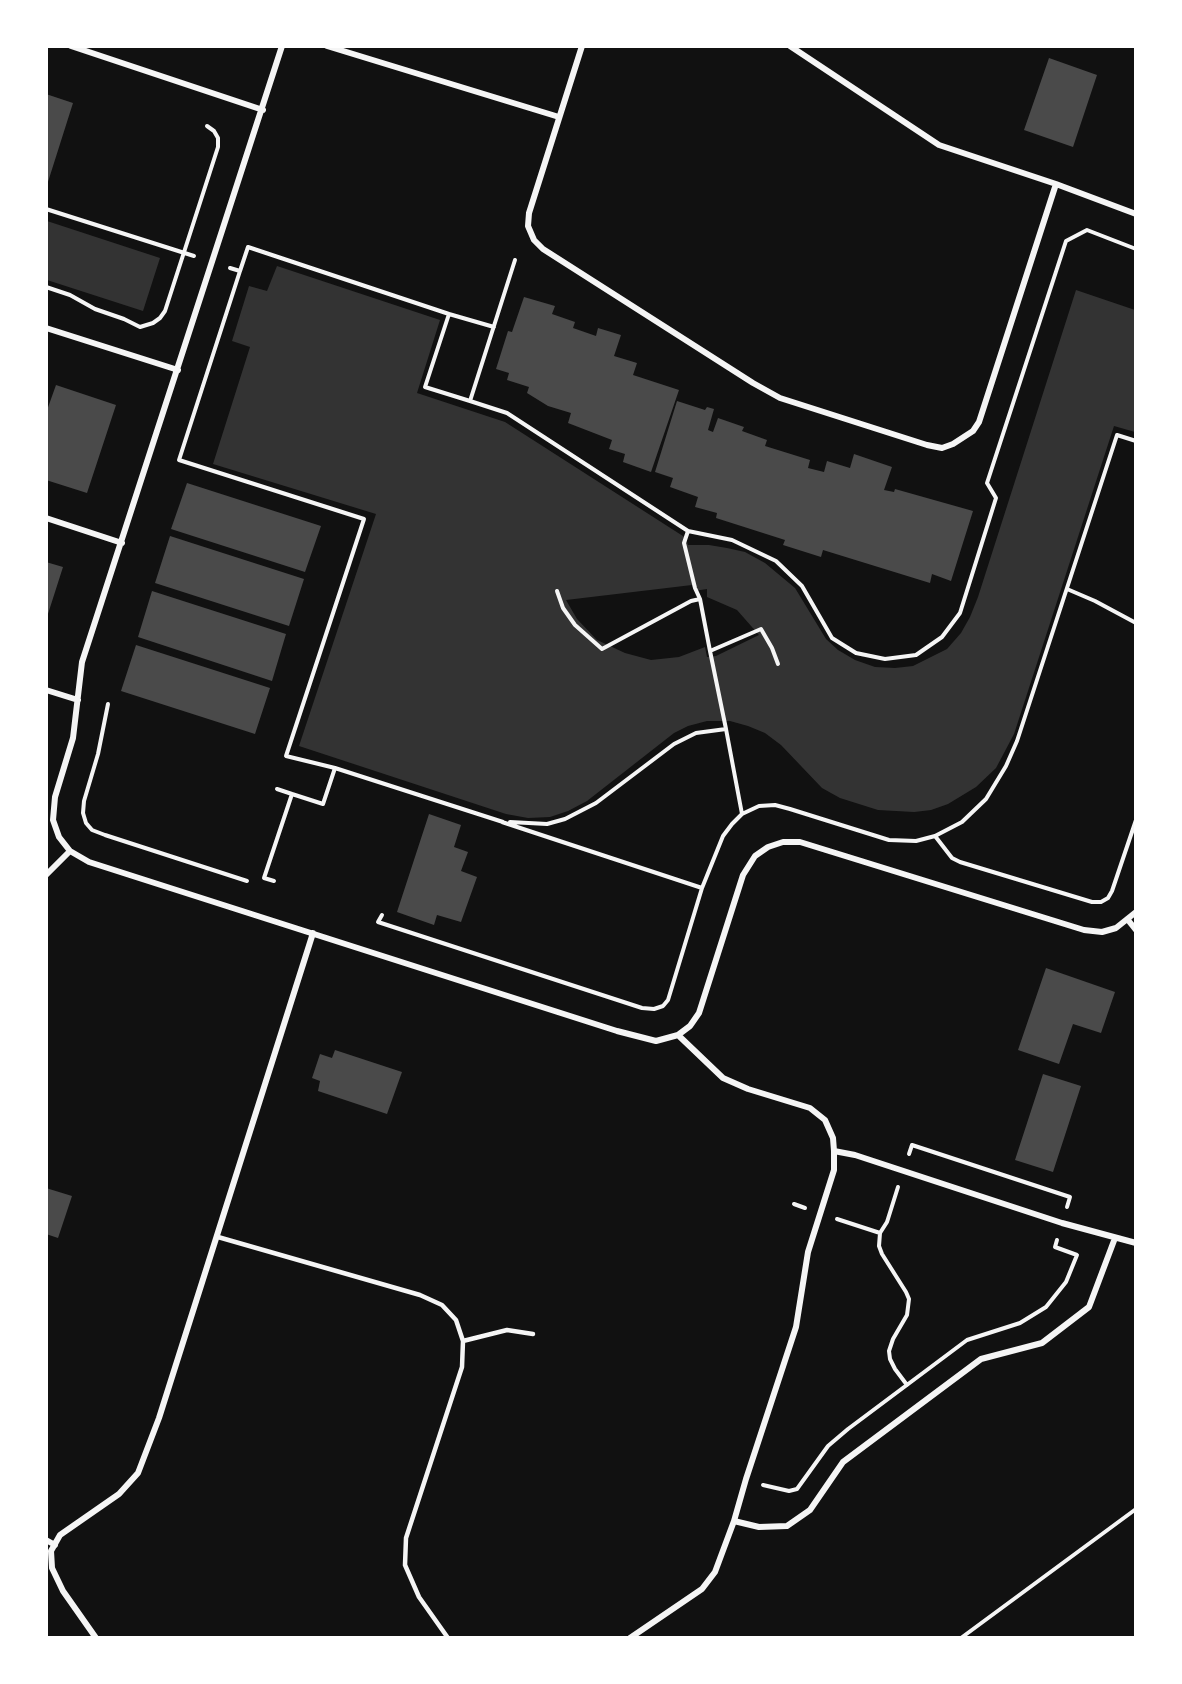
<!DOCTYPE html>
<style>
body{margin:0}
#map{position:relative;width:1182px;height:1684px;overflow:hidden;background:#111;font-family:Lora,serif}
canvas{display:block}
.frame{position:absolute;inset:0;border:48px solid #fff;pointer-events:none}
</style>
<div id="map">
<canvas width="1182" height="1684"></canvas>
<div class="frame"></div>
</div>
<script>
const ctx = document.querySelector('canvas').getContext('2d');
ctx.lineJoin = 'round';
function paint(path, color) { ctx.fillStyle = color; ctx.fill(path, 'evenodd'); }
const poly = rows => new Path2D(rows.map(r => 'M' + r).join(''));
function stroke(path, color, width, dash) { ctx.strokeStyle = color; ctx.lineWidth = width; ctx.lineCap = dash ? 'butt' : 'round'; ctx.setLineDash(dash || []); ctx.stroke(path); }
paint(poly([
 [47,221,160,258,143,311,47,280],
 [277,266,440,320,417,393,505,422,686,538,688,545,709,545,727,548,745,552,765,563,795,588,826,639,838,650,855,660,875,667,895,668,913,666,947,649,961,633,970,617,978,597,1076,290,1135,310,1135,432,1114,426,1014,734,996,768,976,787,948,804,931,810,914,812,878,810,840,798,822,788,781,745,765,733,748,726,730,721,707,721,688,726,674,733,587,801,568,811,550,817,528,818,506,814,299,746,376,514,213,464,250,347,232,341,249,286,267,291],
 [692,585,694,591,707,589,707,597,737,610,759,635,716,656,707,657,705,647,679,657,651,660,625,653,597,640,577,619,566,600]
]), '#333');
paint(poly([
 [1049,58,1097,75,1073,147,1024,130],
 [46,94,73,103,47,185,46,185],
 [524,297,555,306,552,314,575,322,573,328,596,336,598,328,621,335,614,356,637,363,633,375,679,390,651,472,623,462,625,454,609,449,612,440,568,423,571,413,548,406,527,393,529,387,507,380,509,373,496,369,508,331,512,332],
 [56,385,116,405,87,493,46,480,46,413],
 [677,401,705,410,707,407,714,409,708,430,713,432,718,418,744,427,742,431,767,440,765,446,810,460,808,468,824,472,827,461,850,468,854,454,892,467,884,490,894,492,895,489,973,511,951,581,932,574,930,583,823,550,821,557,783,545,785,540,716,518,717,513,695,507,698,497,670,487,673,478,655,472],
 [187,483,321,526,305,572,171,529],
 [170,536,304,579,289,626,155,583],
 [46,562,63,567,47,617,46,617],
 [152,591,286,634,272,681,138,637],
 [136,645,270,688,255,734,121,691],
 [429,814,461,825,454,847,468,852,461,871,477,877,461,922,437,915,434,925,397,912],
 [1046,968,1115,992,1101,1033,1073,1024,1059,1064,1018,1050],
 [335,1050,402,1072,387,1114,318,1091,320,1081,312,1078,320,1054,332,1058],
 [1043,1074,1081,1086,1053,1172,1015,1160],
 [46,1188,72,1196,58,1238,46,1234]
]), '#4a4a4a');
stroke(poly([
 [46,209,194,256],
 [515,260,470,401,507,413,688,531,732,540,776,561,802,586,832,638,856,653,885,659,916,655,942,637,960,613,996,498,987,483,1066,241,1087,230,1136,249],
 [230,268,240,271,248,247,449,314,425,387,470,401],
 [240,271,179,460,364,519,286,756,335,768,323,804,292,794],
 [46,287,70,295,95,309,124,319,140,327,153,323,160,318,165,311,218,147,218,138,214,131,207,126],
 [449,314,494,327],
 [688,531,684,543,695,588,700,599],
 [1067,589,1095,601,1136,623],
 [557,591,563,608,575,625,602,649,691,601,700,599,710,651,761,629,772,648,778,664],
 [710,651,726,729],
 [108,704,98,754,84,801,83,813,86,823,92,830,105,835,247,881],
 [335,768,503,822],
 [502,822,702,888,723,836,732,824,742,814,759,806,775,805,790,809,889,840,916,841,935,836,962,822,986,799,1006,766,1017,741,1117,435,1136,441],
 [510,822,547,824,565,819,596,803,674,744,696,733,726,729,742,814],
 [935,836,952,858,960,862,1092,902,1101,902,1108,898,1112,891,1136,820],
 [274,881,264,878,292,794,277,789],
 [382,915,378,922,642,1008,654,1009,663,1006,668,1000,702,888],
 [909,1154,912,1145,1070,1197,1067,1207],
 [794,1204,805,1208],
 [837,1219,880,1233,879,1246,882,1254,906,1292,909,1299,907,1315,893,1339,889,1351,890,1359,895,1369,907,1385],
 [880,1233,887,1222,898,1187],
 [763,1485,789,1491,797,1489,828,1446,848,1429,967,1340,1020,1323,1046,1307,1066,1282,1077,1255,1055,1247,1057,1240],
 [961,1638,1136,1509]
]), '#f5f5f5', 4);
stroke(poly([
 [218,1237,420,1295,442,1305,456,1320,463,1341,462,1367,406,1538,405,1565,419,1597,448,1638],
 [463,1341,507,1330,533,1334]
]), '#f5f5f5', 4.5);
stroke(poly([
 [71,46,263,110],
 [282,46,82,662,73,738,55,797,53,820,59,837,70,851,89,862,617,1031,656,1041,678,1035,690,1026,699,1013,743,875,755,856,768,847,783,842,800,842,1084,930,1102,932,1116,928,1136,912],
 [327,46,559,117],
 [582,46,529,213,528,226,534,240,543,249,753,383,780,398,927,445,942,448,953,444,973,431,979,422,1056,184],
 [790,46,939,145,1056,184,1136,214],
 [46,328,178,370],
 [46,518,122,543],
 [46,690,78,700],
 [46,875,70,851],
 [1128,920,1136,930],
 [678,1035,723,1078,748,1089,810,1108,825,1120,833,1138,834,1151,855,1155,1062,1223,1136,1243],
 [734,1521,759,1527,787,1526,810,1510,843,1462,981,1359,1042,1343,1089,1307,1115,1238],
 [46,1540,55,1545],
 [96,1638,63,1591,52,1568,51,1551,60,1535,119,1494,138,1473,159,1418,313,933],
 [630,1638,702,1589,715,1572,734,1521,746,1479,796,1327,808,1252,834,1170,834,1151]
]), '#f5f5f5', 6);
</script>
